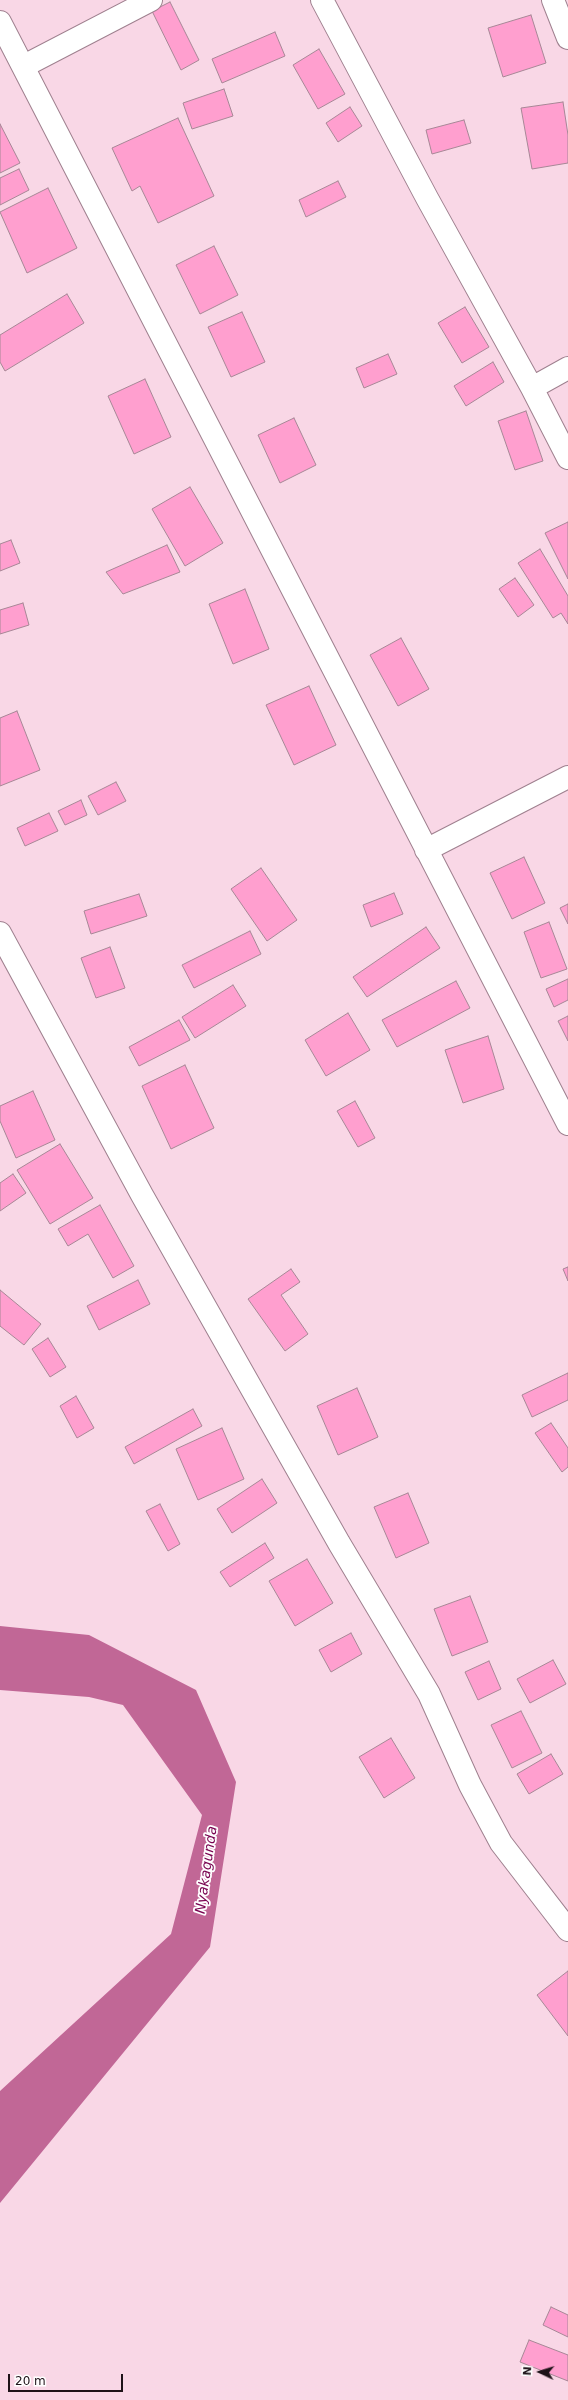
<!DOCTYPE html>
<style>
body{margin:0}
#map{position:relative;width:568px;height:2400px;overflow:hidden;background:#f9d7e6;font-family:"DejaVu Sans",sans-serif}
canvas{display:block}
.north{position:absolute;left:520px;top:2352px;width:40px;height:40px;-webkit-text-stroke:3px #fff;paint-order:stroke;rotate:274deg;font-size:11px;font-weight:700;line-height:16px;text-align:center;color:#1e1218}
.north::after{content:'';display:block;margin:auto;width:14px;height:18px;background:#1e1218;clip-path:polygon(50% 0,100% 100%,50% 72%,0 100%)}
.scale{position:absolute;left:8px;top:2374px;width:115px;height:18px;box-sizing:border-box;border:2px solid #1e1218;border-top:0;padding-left:5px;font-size:12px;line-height:14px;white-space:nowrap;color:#1e1218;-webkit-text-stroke:3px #fff;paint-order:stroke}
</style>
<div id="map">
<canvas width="568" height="2400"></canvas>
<div class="north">N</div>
<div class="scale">20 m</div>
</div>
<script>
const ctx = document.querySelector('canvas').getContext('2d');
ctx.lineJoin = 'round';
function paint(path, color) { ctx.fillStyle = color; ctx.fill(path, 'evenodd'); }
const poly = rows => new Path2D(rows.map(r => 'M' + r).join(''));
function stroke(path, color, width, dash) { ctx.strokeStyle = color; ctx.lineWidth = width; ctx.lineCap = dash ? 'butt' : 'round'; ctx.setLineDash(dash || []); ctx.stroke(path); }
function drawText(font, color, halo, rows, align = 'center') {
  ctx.font = font + ' "DejaVu Sans",sans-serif'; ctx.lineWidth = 3.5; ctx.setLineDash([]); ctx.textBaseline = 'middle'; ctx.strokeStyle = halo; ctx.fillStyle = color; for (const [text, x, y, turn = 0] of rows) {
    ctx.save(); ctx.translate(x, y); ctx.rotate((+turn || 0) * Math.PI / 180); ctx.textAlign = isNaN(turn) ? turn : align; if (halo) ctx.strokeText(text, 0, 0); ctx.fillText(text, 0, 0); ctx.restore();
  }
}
paint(poly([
 [0,1626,89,1635,196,1690,236,1782,210,1947,0,2203,0,2091,171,1934,202,1815,123,1705,89,1697,0,1690]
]), '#c16796');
const building = poly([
 [170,2,199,60,181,70,152,11,170,2],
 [531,15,546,63,503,77,488,28,531,15],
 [275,32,285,56,222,83,212,59,275,32],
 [319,49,345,94,318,109,293,65,319,49],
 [224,89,233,116,192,129,183,103,224,89],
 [563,102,568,135,568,163,532,169,521,108,563,102],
 [350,107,362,126,338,142,326,123,350,107],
 [178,118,214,196,158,223,140,186,132,191,112,148,178,118],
 [464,120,471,143,432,154,426,130,464,120],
 [0,124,20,163,0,173,0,124],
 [19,169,29,190,0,205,0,178,19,169],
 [338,181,346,197,306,217,299,200,338,181],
 [48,188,77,248,27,273,0,212,48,188],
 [214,246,238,295,200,314,176,265,214,246],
 [67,294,84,323,5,371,0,362,0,335,67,294],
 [465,307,489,347,462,363,438,323,465,307],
 [242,312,265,362,231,377,208,327,242,312],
 [388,354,397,374,364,388,356,368,388,354],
 [493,362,504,382,466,406,454,386,493,362],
 [145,379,171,437,134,454,108,396,145,379],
 [526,411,543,461,515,470,498,421,526,411],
 [294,418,316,465,280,483,258,435,294,418],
 [190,487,223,543,185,566,152,509,190,487],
 [568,522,568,579,545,533,568,522],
 [11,540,20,563,0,571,0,544,11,540],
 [167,545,180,572,123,594,106,572,167,545],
 [540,549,568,596,568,624,561,613,553,618,518,563,540,549],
 [515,578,534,605,518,617,499,589,515,578],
 [245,589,269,649,233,664,209,604,245,589],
 [23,603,29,625,0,634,0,610,23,603],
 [401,638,429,689,398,706,370,655,401,638],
 [309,686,336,745,294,765,266,705,309,686],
 [17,711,40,770,0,786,0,718,17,711],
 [116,782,126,801,98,815,88,796,116,782],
 [81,800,87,815,65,825,58,811,81,800],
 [49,813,58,831,25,846,17,828,49,813],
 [524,857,545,903,512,919,490,873,524,857],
 [261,868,297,920,267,941,231,889,261,868],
 [394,893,403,914,371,927,363,905,394,893],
 [139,894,147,916,91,934,84,911,139,894],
 [568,904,568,924,560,908,568,904],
 [549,922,567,969,541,978,524,932,549,922],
 [426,927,440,948,367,997,353,977,426,927],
 [250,931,261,954,194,988,182,965,250,931],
 [110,947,125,988,96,998,81,958,110,947],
 [568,979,568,1000,554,1007,546,989,568,979],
 [456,981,470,1008,397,1047,382,1020,456,981],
 [233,985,246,1006,195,1038,182,1017,233,985],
 [348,1013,370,1050,326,1076,305,1040,348,1013],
 [568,1016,568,1041,558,1021,568,1016],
 [179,1020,190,1040,139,1066,129,1047,179,1020],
 [488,1036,504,1089,463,1103,445,1050,488,1036],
 [185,1065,214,1128,171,1149,142,1086,185,1065],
 [33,1091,55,1140,16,1158,0,1121,0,1106,33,1091],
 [355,1101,375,1138,358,1147,337,1111,355,1101],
 [60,1144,93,1198,50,1224,17,1170,60,1144],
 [13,1174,26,1193,0,1211,0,1183,13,1174],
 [100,1205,134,1266,113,1278,88,1234,68,1246,58,1229,100,1205],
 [568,1267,568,1281,563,1269,568,1267],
 [291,1269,300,1282,281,1295,308,1334,285,1351,248,1299,291,1269],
 [138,1280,150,1304,99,1330,87,1306,138,1280],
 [0,1290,41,1324,24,1345,0,1326,0,1290],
 [48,1338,66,1367,50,1377,32,1349,48,1338],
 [568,1373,568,1400,532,1417,522,1395,568,1373],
 [357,1388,378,1437,338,1455,317,1406,357,1388],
 [76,1396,94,1428,77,1438,60,1406,76,1396],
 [193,1409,202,1426,134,1464,125,1447,193,1409],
 [551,1423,568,1448,568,1467,562,1472,535,1433,551,1423],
 [222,1428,244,1479,198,1500,176,1449,222,1428],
 [262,1479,277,1503,232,1533,217,1509,262,1479],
 [408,1493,429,1543,396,1558,374,1507,408,1493],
 [160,1504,180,1544,168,1551,146,1511,160,1504],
 [265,1543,274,1558,230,1587,220,1572,265,1543],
 [307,1559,333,1603,295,1626,269,1581,307,1559],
 [470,1596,488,1642,452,1656,434,1609,470,1596],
 [351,1633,362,1654,331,1672,319,1650,351,1633],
 [553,1660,566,1684,530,1703,517,1679,553,1660],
 [489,1661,501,1689,478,1700,465,1672,489,1661],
 [521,1711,542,1753,512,1768,491,1725,521,1711],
 [391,1738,415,1778,384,1798,359,1757,391,1738],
 [551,1754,563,1774,529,1794,517,1774,551,1754],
 [568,1971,568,2036,537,1995,568,1971],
 [551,2307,568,2315,568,2337,543,2325,551,2307],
 [529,2340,568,2355,568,2381,520,2362,529,2340]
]);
paint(building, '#ff9fcf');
stroke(building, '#a78796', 1);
const minor = poly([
 [322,0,427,198,532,388,568,458],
 [553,0,568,38],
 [0,22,568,1124],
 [24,66,151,0],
 [532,388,568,368],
 [426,850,568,777],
 [0,933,142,1195,339,1543,429,1694,470,1785,501,1843,568,1930]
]);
stroke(minor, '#9f808f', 24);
stroke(minor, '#fff', 22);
drawText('italic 14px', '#780350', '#fff', [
 ["Nyakagunda",207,1870,-82]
]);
</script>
